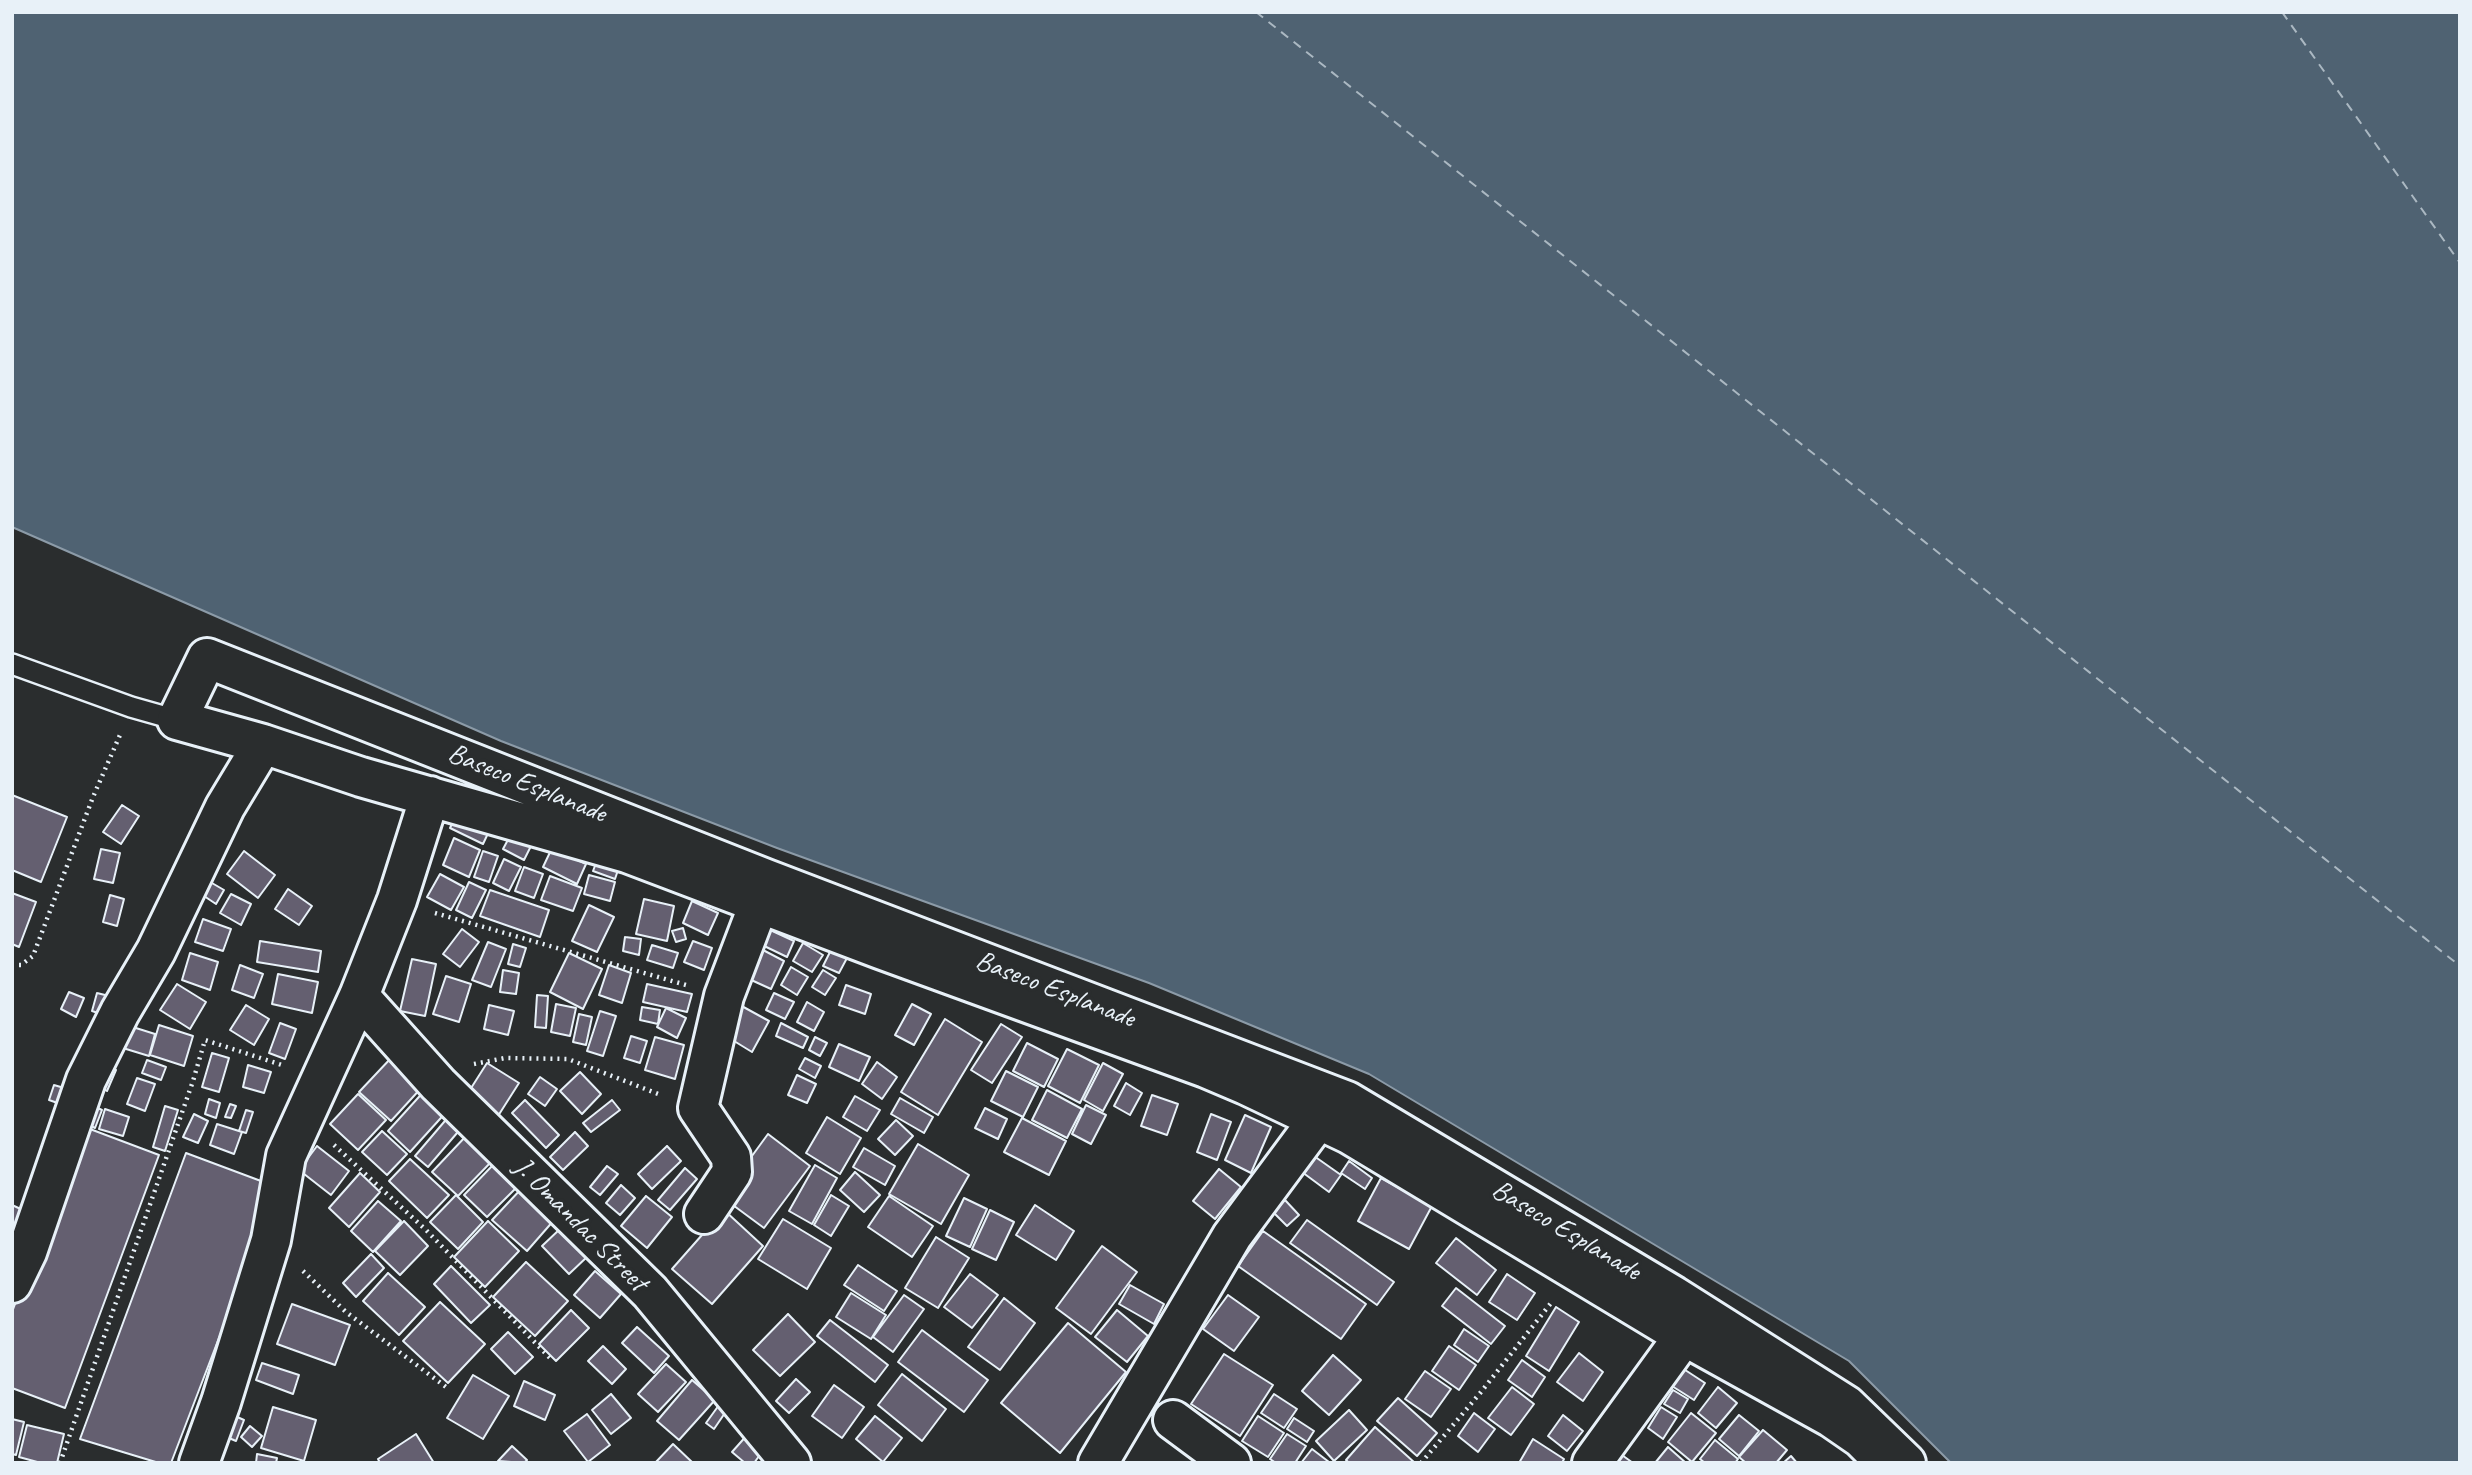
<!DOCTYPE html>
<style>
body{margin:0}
#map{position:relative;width:2472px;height:1475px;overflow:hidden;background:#2a2d2e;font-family:Caveat,sans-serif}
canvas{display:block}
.frame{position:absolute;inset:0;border:14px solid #e8f1f8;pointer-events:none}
</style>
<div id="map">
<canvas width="2472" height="1475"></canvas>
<div class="frame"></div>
</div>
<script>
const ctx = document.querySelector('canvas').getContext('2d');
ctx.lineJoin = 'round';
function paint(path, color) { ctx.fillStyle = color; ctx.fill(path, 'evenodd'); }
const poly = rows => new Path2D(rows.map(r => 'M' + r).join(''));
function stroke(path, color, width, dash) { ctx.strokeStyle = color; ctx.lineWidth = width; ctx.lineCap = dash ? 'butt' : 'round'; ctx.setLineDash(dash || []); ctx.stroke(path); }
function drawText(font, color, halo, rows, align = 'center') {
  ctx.font = font + ' Caveat,sans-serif'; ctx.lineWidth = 7; ctx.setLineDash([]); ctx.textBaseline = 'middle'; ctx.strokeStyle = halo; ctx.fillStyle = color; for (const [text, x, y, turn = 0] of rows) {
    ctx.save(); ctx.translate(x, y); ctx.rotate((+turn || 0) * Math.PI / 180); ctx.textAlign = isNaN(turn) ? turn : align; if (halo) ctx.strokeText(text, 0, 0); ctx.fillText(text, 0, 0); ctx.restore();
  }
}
const water = poly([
 [12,12,2460,12,2460,1463,1951,1463,1849,1361,1369,1074,1149,983,777,848,501,741,12,527,12,12]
]);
paint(water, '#4f6272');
stroke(water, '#8c9ba8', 2);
stroke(poly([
 [1256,12,2460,966],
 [2282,12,2460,263]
]), '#abb8c2', 2, [9, 7]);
const building = poly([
 [12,795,67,817,41,882,12,870,12,795],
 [122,805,139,816,121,844,103,832,122,805],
 [458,811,491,827,483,844,450,828,458,811],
 [510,836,531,846,524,860,503,849,510,836],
 [454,838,480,850,469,877,443,865,454,838],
 [552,848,586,864,577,884,543,867,552,848],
 [101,849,120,853,113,883,94,879,101,849],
 [244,851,275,875,258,898,227,874,244,851],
 [483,851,498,856,489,882,474,877,483,851],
 [600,853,621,861,615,879,593,871,600,853],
 [504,859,521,867,509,891,493,883,504,859],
 [524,867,543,874,534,898,515,891,524,867],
 [440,874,464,887,451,910,427,897,440,874],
 [589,875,615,882,610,901,584,894,589,875],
 [550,876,582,888,573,911,541,900,550,876],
 [205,879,224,890,216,904,198,892,205,879],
 [469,882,486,890,472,918,456,910,469,882],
 [288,889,312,906,299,925,275,909,288,889],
 [490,890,549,910,540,937,480,916,490,890],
 [12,893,36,902,19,947,12,944,12,893],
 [231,894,251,904,241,925,220,913,231,894],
 [110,895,124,899,117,926,103,922,110,895],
 [644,899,674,906,667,941,636,934,644,899],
 [692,901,718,913,708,935,683,923,692,901],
 [589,905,614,917,597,952,572,941,589,905],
 [203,919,231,929,223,951,195,942,203,919],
 [683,928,686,939,676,942,672,931,683,928],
 [766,928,794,941,787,957,758,943,766,928],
 [462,929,479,942,460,967,443,954,462,929],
 [625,937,641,939,639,955,623,951,625,937],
 [260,941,321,951,318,972,257,962,260,941],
 [693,941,712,948,704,970,684,962,693,941],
 [488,942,506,949,491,987,472,980,488,942],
 [803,943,823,955,812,972,793,961,803,943],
 [513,944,526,948,520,967,508,964,513,944],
 [652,945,678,953,673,968,647,960,652,945],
 [763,950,784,961,771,989,749,979,763,950],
 [831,950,847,958,839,973,823,966,831,950],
 [190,953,218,962,210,990,182,980,190,953],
 [569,953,602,969,583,1009,550,992,569,953],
 [412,959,436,964,425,1016,400,1011,412,959],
 [240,965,263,974,254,998,232,990,240,965],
 [609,965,631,973,622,1003,599,995,609,965],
 [791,967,808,977,797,995,781,985,791,967],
 [503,970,519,973,516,994,500,992,503,970],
 [823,970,836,978,825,995,812,987,823,970],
 [278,974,318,982,312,1013,272,1004,278,974],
 [446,976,471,984,459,1022,433,1014,446,976],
 [177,984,206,1002,190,1029,160,1010,177,984],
 [647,984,692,994,687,1012,643,1002,647,984],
 [846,985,871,994,865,1014,839,1005,846,985],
 [69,992,84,998,76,1017,61,1009,69,992],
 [97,993,113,997,107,1016,92,1011,97,993],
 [774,993,794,1002,785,1019,766,1010,774,993],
 [537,995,548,996,546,1028,535,1027,537,995],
 [807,1002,824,1012,814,1031,797,1022,807,1002],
 [556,1004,576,1008,570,1036,551,1032,556,1004],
 [738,1004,769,1021,752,1052,721,1033,738,1004],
 [912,1004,931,1014,914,1045,895,1035,912,1004],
 [246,1005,269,1019,254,1045,230,1030,246,1005],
 [489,1005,514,1011,508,1035,484,1029,489,1005],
 [642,1007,660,1010,658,1024,640,1020,642,1007],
 [666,1008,686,1018,677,1038,657,1027,666,1008],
 [600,1011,616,1016,603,1056,587,1051,600,1011],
 [579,1014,592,1017,586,1045,573,1042,579,1014],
 [945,1019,982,1042,938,1115,901,1092,945,1019],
 [120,1023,155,1034,149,1056,113,1045,120,1023],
 [280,1023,296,1029,285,1059,269,1053,280,1023],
 [781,1023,808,1037,803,1048,776,1036,781,1023],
 [1001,1024,1022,1037,992,1083,971,1070,1001,1024],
 [159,1025,193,1036,184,1066,150,1055,159,1025],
 [631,1036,647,1041,640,1063,624,1058,631,1036],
 [655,1037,684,1045,675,1079,645,1070,655,1037],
 [815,1037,827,1043,820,1056,809,1050,815,1037],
 [1027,1043,1058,1059,1044,1087,1013,1071,1027,1043],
 [839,1044,870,1057,859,1081,829,1067,839,1044],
 [1067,1049,1099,1065,1080,1103,1048,1086,1067,1049],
 [212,1053,229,1058,219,1092,202,1087,212,1053],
 [392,1057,423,1086,391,1121,359,1092,392,1057],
 [805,1058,821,1066,815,1078,799,1069,805,1058],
 [147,1060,166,1067,161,1080,142,1073,147,1060],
 [877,1062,897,1077,882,1099,862,1084,877,1062],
 [103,1063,116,1070,107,1091,93,1083,103,1063],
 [487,1063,519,1083,498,1116,466,1096,487,1063],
 [1103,1063,1123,1074,1103,1111,1084,1100,1103,1063],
 [248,1065,271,1072,264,1093,243,1087,248,1065],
 [1006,1071,1038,1087,1023,1117,991,1101,1006,1071],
 [580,1072,601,1094,582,1114,560,1091,580,1072],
 [797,1075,816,1084,807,1103,788,1095,797,1075],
 [540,1077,557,1089,545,1106,528,1094,540,1077],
 [137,1078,155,1084,145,1111,127,1104,137,1078],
 [1126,1083,1142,1093,1130,1115,1114,1106,1126,1083],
 [54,1085,74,1091,69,1107,49,1100,54,1085],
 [427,1088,449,1109,410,1152,388,1131,427,1088],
 [1047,1090,1082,1109,1067,1138,1032,1120,1047,1090],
 [358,1094,386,1120,358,1150,330,1124,358,1094],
 [1152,1095,1178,1104,1167,1135,1141,1126,1152,1095],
 [855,1096,880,1110,867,1131,843,1117,855,1096],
 [900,1098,933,1117,924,1133,891,1114,900,1098],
 [209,1099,220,1103,216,1118,205,1114,209,1099],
 [525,1100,559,1135,546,1148,512,1113,525,1100],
 [612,1100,620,1110,591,1132,583,1123,612,1100],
 [83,1101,102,1110,95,1128,76,1119,83,1101],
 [230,1104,236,1106,231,1118,225,1117,230,1104],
 [1086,1105,1106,1115,1091,1144,1072,1134,1086,1105],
 [165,1106,178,1110,165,1151,153,1147,165,1106],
 [985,1108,1007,1119,998,1139,975,1128,985,1108],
 [105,1109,129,1117,123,1136,99,1129,105,1109],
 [246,1110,253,1112,246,1133,239,1131,246,1110],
 [194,1114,208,1121,198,1143,183,1137,194,1114],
 [1211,1114,1231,1122,1217,1160,1197,1152,1211,1114],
 [450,1115,463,1126,428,1167,415,1156,450,1115],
 [1245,1115,1271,1127,1251,1173,1225,1160,1245,1115],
 [827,1117,861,1138,840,1174,806,1153,827,1117],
 [1022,1118,1066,1141,1049,1175,1004,1152,1022,1118],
 [896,1120,913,1136,895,1155,878,1139,896,1120],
 [217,1124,242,1132,234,1154,210,1145,217,1124],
 [82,1126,159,1155,65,1408,12,1388,12,1312,82,1126],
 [382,1131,407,1154,387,1175,362,1152,382,1131],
 [575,1132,588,1146,563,1170,550,1157,575,1132],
 [768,1134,810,1166,764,1228,722,1197,768,1134],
 [467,1135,493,1160,458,1196,432,1172,467,1135],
 [918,1144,969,1175,941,1224,889,1194,918,1144],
 [317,1146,349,1171,331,1195,299,1170,317,1146],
 [667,1146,681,1161,652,1189,638,1174,667,1146],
 [864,1148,895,1166,885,1185,853,1167,864,1148],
 [186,1153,277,1187,171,1463,159,1463,80,1439,186,1153],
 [1314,1156,1341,1175,1329,1192,1302,1172,1314,1156],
 [410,1159,449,1195,427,1218,389,1181,410,1159],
 [1349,1161,1372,1178,1365,1189,1341,1173,1349,1161],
 [493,1165,517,1187,487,1217,464,1195,493,1165],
 [815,1165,837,1178,812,1224,789,1211,815,1165],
 [607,1166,618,1174,600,1195,590,1187,607,1166],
 [685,1168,697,1179,670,1210,658,1200,685,1168],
 [1219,1169,1241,1187,1215,1219,1193,1201,1219,1169],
 [855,1172,880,1195,864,1212,840,1190,855,1172],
 [360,1173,380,1192,349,1227,329,1208,360,1173],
 [1381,1178,1432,1206,1409,1249,1358,1221,1381,1178],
 [621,1185,635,1198,620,1215,606,1203,621,1185],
 [522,1188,555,1219,527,1251,492,1220,522,1188],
 [456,1195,483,1222,458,1249,430,1222,456,1195],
 [831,1195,849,1206,831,1236,814,1225,831,1195],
 [646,1196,672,1217,647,1248,621,1226,646,1196],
 [889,1196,933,1226,912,1257,868,1227,889,1196],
 [964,1198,987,1209,970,1247,946,1236,964,1198],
 [1285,1200,1299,1215,1287,1226,1273,1212,1285,1200],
 [378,1201,401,1221,373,1252,351,1231,378,1201],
 [12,1205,25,1211,16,1228,12,1226,12,1205],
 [1035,1205,1074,1231,1056,1260,1016,1235,1035,1205],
 [724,1210,763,1246,712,1304,672,1269,724,1210],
 [990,1210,1014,1222,996,1260,972,1249,990,1210],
 [783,1219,831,1248,807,1289,758,1259,783,1219],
 [1307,1220,1394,1282,1377,1305,1290,1243,1307,1220],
 [404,1221,428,1246,400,1275,375,1251,404,1221],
 [488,1221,519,1251,485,1287,454,1257,488,1221],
 [561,1228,588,1256,569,1274,542,1246,561,1228],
 [1263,1231,1366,1304,1341,1339,1238,1266,1263,1231],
 [936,1237,969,1258,938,1308,905,1288,936,1237],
 [1456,1238,1496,1270,1477,1295,1436,1263,1456,1238],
 [1102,1246,1137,1272,1091,1334,1056,1308,1102,1246],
 [371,1254,384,1268,356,1297,343,1283,371,1254],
 [526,1262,568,1301,535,1336,493,1297,526,1262],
 [858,1265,897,1291,884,1311,844,1285,858,1265],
 [451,1266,490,1305,471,1323,434,1284,451,1266],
 [595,1271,621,1294,600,1318,574,1295,595,1271],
 [388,1273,425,1307,399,1335,363,1301,388,1273],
 [970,1274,998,1295,972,1328,944,1307,970,1274],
 [1507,1274,1535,1293,1517,1320,1489,1302,1507,1274],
 [1130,1285,1164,1304,1154,1324,1119,1304,1130,1285],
 [1456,1288,1505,1326,1491,1344,1442,1306,1456,1288],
 [851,1293,886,1315,871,1339,836,1317,851,1293],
 [904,1295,924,1309,893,1352,873,1337,904,1295],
 [1228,1295,1259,1317,1234,1351,1203,1329,1228,1295],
 [1004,1298,1035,1323,1000,1370,968,1347,1004,1298],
 [440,1302,485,1344,448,1383,403,1341,440,1302],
 [292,1304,350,1325,335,1365,277,1344,292,1304],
 [1556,1307,1579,1322,1549,1371,1526,1356,1556,1307],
 [571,1310,589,1328,556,1361,539,1344,571,1310],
 [1117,1310,1148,1336,1127,1362,1095,1337,1117,1310],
 [788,1314,815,1342,780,1376,753,1350,788,1314],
 [830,1320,888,1365,875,1382,817,1336,830,1320],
 [1068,1323,1126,1372,1060,1453,1001,1403,1068,1323],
 [637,1327,669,1356,654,1373,622,1343,637,1327],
 [1464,1329,1489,1346,1478,1362,1454,1345,1464,1329],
 [922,1330,988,1380,964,1412,898,1362,922,1330],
 [508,1332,533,1357,515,1374,491,1349,508,1332],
 [603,1346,626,1369,612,1384,588,1361,603,1346],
 [1449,1346,1476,1365,1459,1390,1432,1371,1449,1346],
 [1579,1353,1603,1372,1583,1401,1557,1382,1579,1353],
 [1224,1354,1273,1385,1240,1436,1191,1404,1224,1354],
 [1333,1355,1361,1380,1329,1415,1302,1391,1333,1355],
 [1522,1360,1545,1377,1532,1397,1508,1380,1522,1360],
 [262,1363,299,1375,293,1394,256,1380,262,1363],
 [666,1364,686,1382,658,1412,638,1394,666,1364],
 [1676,1364,1705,1383,1694,1400,1664,1381,1676,1364],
 [1425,1371,1451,1389,1431,1417,1405,1399,1425,1371],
 [902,1374,946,1409,922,1441,878,1405,902,1374],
 [473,1375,509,1396,483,1439,447,1418,473,1375],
 [796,1379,810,1392,789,1413,776,1401,796,1379],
 [692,1380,715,1400,679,1440,657,1421,692,1380],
 [524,1381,555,1395,545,1420,514,1406,524,1381],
 [834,1385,864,1407,842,1438,812,1416,834,1385],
 [1512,1387,1534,1404,1511,1435,1488,1418,1512,1387],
 [1718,1387,1737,1403,1716,1428,1698,1413,1718,1387],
 [1673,1390,1688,1399,1680,1413,1664,1404,1673,1390],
 [611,1394,631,1418,611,1434,592,1410,611,1394],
 [1274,1394,1297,1409,1284,1428,1261,1413,1274,1394],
 [1398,1398,1437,1433,1417,1456,1377,1421,1398,1398],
 [719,1405,727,1410,714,1429,706,1423,719,1405],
 [273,1407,316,1420,304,1461,261,1448,273,1407],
 [1661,1407,1677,1417,1663,1439,1648,1428,1661,1407],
 [1349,1410,1367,1430,1334,1461,1316,1441,1349,1410],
 [226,1412,244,1420,236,1441,217,1433,226,1412],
 [1474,1413,1495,1429,1478,1452,1458,1436,1474,1413],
 [1691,1413,1716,1433,1692,1462,1668,1442,1691,1413],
 [587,1414,610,1445,588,1462,564,1431,587,1414],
 [1563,1415,1583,1431,1567,1451,1548,1436,1563,1415],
 [1739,1415,1759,1431,1739,1456,1719,1439,1739,1415],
 [875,1416,902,1438,883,1462,856,1439,875,1416],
 [1258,1416,1284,1433,1268,1457,1242,1441,1258,1416],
 [1294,1418,1314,1431,1307,1442,1287,1429,1294,1418],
 [12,1419,24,1422,16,1455,12,1454,12,1419],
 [27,1425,64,1434,57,1463,41,1463,19,1457,27,1425],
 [250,1426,262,1436,252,1447,241,1437,250,1426],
 [1375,1427,1415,1463,1349,1463,1346,1460,1375,1427],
 [1763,1430,1787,1450,1776,1463,1746,1463,1739,1457,1763,1430],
 [416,1434,434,1463,380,1463,378,1459,416,1434],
 [748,1434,765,1448,754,1463,745,1463,732,1452,748,1434],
 [1287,1434,1306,1446,1295,1463,1276,1463,1270,1459,1287,1434],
 [1533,1439,1564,1459,1562,1463,1519,1463,1533,1439],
 [1715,1440,1738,1459,1735,1463,1705,1463,1700,1459,1715,1440],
 [673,1444,693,1463,655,1463,673,1444],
 [512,1446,527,1460,524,1463,498,1461,512,1446],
 [1668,1447,1686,1463,1655,1463,1668,1447],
 [1312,1449,1329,1462,1328,1463,1301,1463,1312,1449],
 [1615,1450,1633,1463,1606,1463,1615,1450],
 [257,1454,277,1458,276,1463,256,1463,257,1454],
 [1791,1456,1797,1463,1783,1463,1791,1456]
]);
paint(building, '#645f70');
stroke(building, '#e8f1f8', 2);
const lane = poly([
 [12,664,131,707,177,720]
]);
const street = poly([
 [359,996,438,1084,650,1292,791,1463],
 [704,1214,732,1172,731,1157,698,1108,724,996,759,904],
 [12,1283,27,1252,86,1080,120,1012,156,951,225,807,263,744],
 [1173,1420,1231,1463],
 [199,1463,221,1402,271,1240,286,1156,359,996,397,900,430,796],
 [1098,1463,1232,1236,1318,1120],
 [1592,1463,1684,1336],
 [1886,1463,1861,1438,1832,1418,1684,1336,1349,1134,1246,1085,1206,1068,880,949,627,853,361,777,263,744,177,720,207,658,766,879,1347,1101,1674,1296,1846,1405,1906,1463]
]);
stroke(lane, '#e8f1f8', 24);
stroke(street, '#e8f1f8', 44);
stroke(poly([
 [435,913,686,985],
 [12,965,21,965,33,956,93,797,120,735],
 [474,1064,505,1058,568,1059,661,1095],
 [334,1145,426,1230,550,1358],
 [303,1271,346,1312,446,1387],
 [60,1463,193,1081,205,1040,285,1066],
 [1421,1463,1481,1392,1551,1303]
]), '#e8f1f8', 4.5, [2, 5]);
stroke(lane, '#2a2d2e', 19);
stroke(street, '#2a2d2e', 38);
drawText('28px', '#e8f1f8', '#2a2d2e', [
 ["Baseco Esplanade",527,784,22],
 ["Baseco Esplanade",1055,990,21],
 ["J. Omandac Street",580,1225,45],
 ["Baseco Esplanade",1566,1231,31]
]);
</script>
